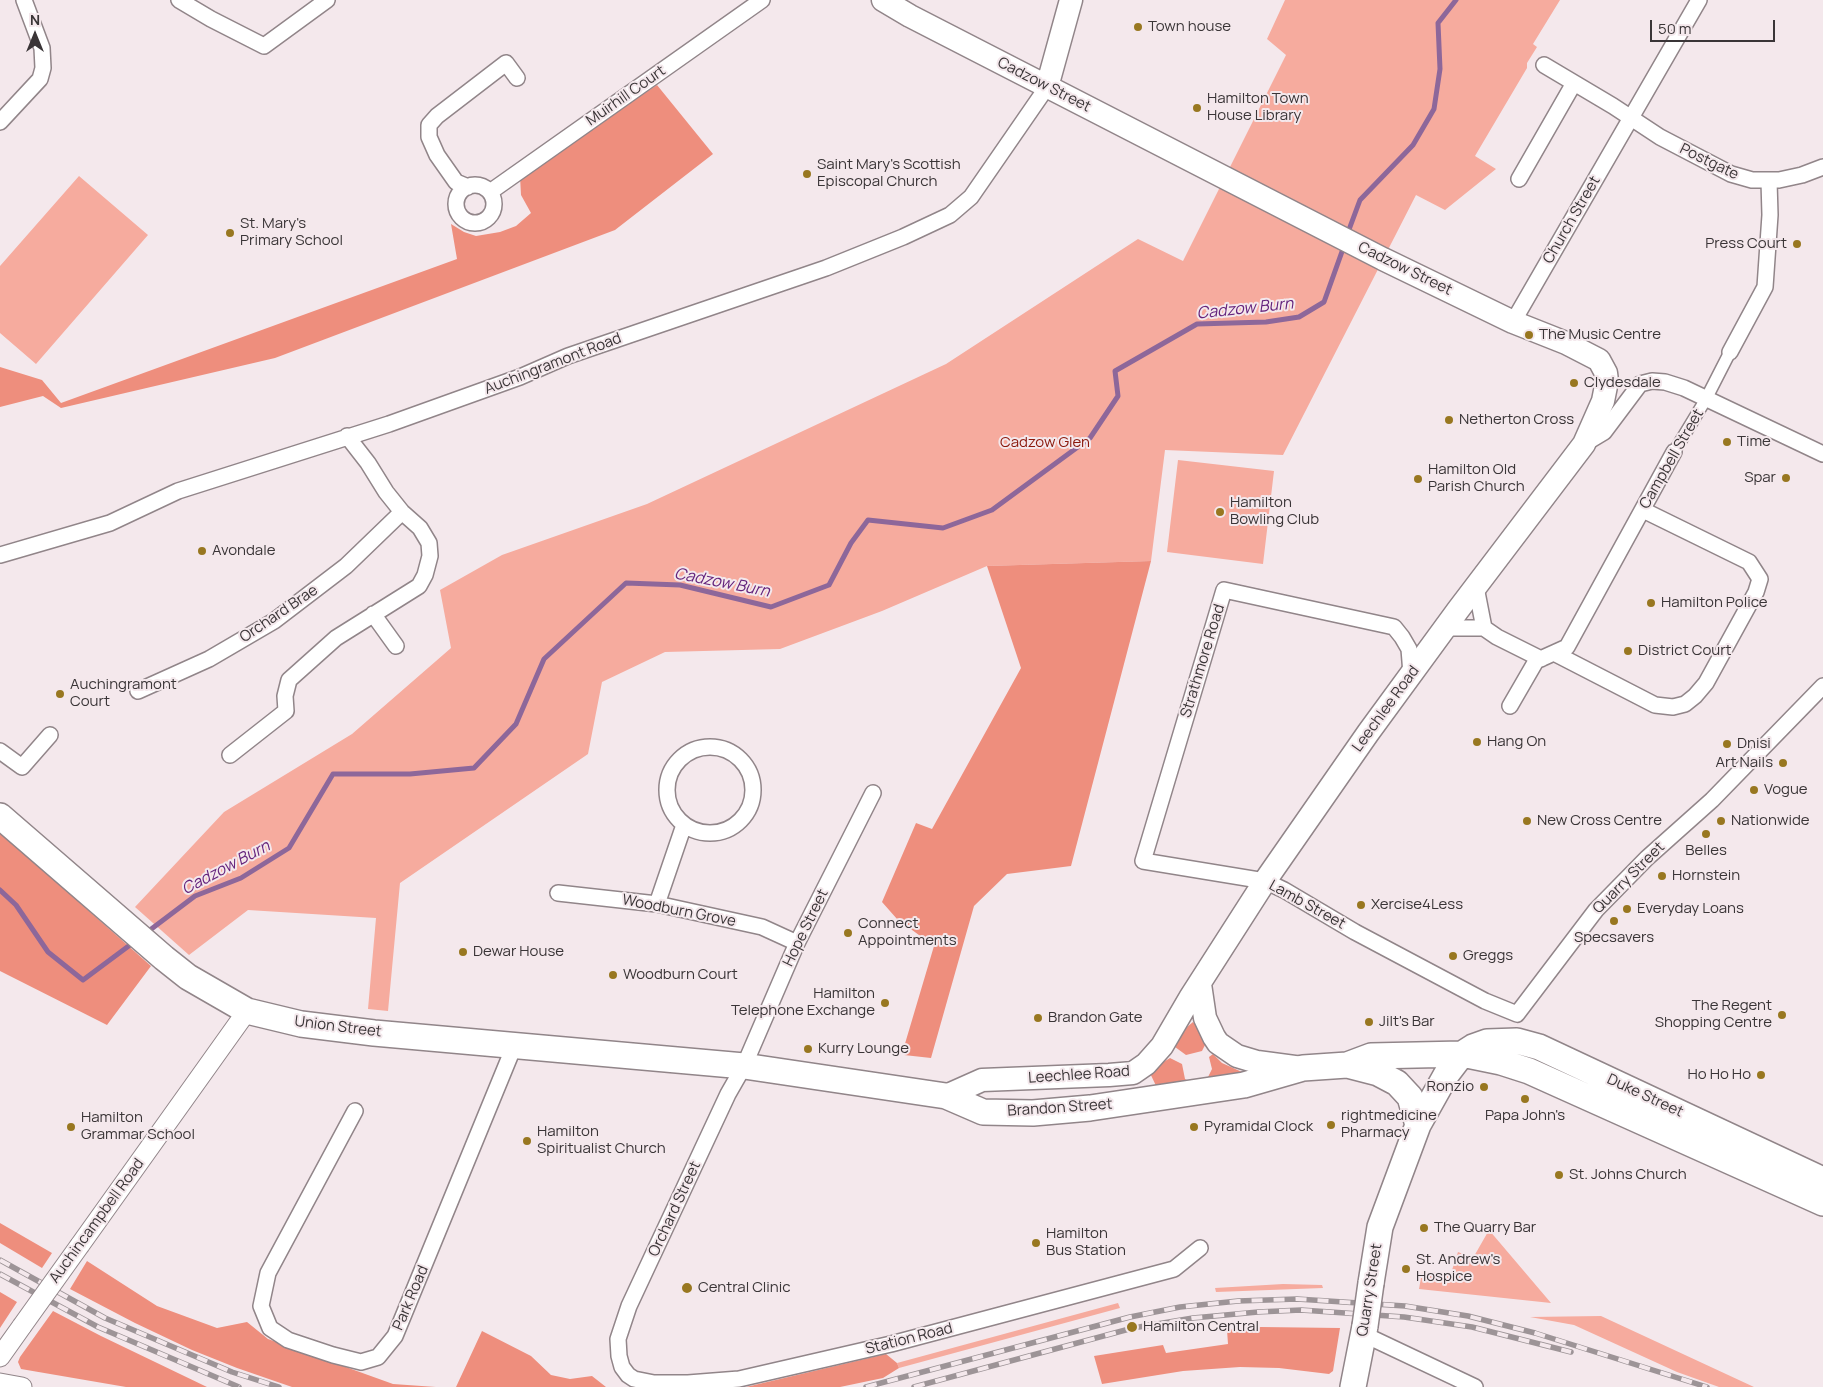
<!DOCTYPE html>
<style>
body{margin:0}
#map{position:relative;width:1823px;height:1387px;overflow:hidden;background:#f4e8ec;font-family:Manrope,sans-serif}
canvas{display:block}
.north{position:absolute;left:10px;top:10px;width:50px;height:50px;-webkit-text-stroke:4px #f4e8ec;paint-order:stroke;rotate:0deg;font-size:14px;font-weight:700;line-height:20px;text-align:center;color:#3a3537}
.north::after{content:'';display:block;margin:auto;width:18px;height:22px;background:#3a3537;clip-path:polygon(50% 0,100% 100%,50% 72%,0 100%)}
.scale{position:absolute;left:1650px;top:20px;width:125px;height:22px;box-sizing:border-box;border:2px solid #3a3537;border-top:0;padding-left:6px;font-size:15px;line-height:18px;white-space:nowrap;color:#3a3537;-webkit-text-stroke:4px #f4e8ec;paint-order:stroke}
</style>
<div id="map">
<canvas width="1823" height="1387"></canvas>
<div class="north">N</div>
<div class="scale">50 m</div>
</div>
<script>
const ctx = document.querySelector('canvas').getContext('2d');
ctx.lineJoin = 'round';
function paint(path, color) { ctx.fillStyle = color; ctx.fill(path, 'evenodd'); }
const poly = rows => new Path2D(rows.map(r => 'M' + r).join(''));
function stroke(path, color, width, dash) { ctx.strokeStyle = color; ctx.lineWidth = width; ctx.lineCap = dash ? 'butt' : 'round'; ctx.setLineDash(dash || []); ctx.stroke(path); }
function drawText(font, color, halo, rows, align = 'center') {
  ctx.font = font + ' Manrope,sans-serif'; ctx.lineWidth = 4; ctx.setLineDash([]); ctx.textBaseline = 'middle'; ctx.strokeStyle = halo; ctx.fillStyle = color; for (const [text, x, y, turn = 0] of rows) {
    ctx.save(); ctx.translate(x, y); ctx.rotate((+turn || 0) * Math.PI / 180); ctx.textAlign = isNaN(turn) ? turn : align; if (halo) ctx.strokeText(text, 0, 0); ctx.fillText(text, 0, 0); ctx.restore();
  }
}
paint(poly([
 [1285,0,1560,0,1533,44,1537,47,1527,63,1527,68,1475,156,1496,169,1445,210,1416,195,1283,455,1165,450,1151,561,987,566,882,611,780,649,665,652,602,682,588,754,400,883,388,1011,368,1009,376,918,248,910,189,955,135,907,224,812,352,734,451,648,440,590,502,555,647,504,946,364,1138,239,1183,261,1286,55,1267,39],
 [79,176,148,235,36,364,0,333,0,266],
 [1178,460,1274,471,1263,564,1167,552],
 [1489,1230,1551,1303,1419,1289,1422,1272,1451,1273,1458,1252,1473,1258],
 [1283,1284,1322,1285,1323,1288,1216,1292,1215,1288],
 [1118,1303,1120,1308,899,1368,897,1363],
 [1601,1316,1754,1387,1719,1387,1677,1372,1574,1325,1530,1317]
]), '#f6ab9e');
paint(poly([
 [657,85,713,154,615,230,275,358,61,408,43,396,0,407,0,367,42,380,61,403,457,259,451,224,464,232,476,236,500,232,516,226,531,213,521,195,520,176],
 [1151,561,1071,866,1007,874,974,906,931,1058,904,1055,904,1047,934,946,897,919,882,902,916,823,932,829,1021,668,987,566],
 [0,832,151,966,107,1025,0,971],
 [1193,1022,1202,1032,1206,1043,1202,1051,1186,1055,1175,1047,1187,1027],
 [1213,1054,1222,1063,1242,1072,1243,1077,1206,1081,1212,1069,1209,1057],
 [1170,1058,1182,1064,1185,1079,1190,1082,1158,1090,1149,1071],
 [0,1223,52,1253,42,1268,0,1243],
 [87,1261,157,1306,217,1328,247,1322,268,1339,393,1384,436,1387,292,1387,237,1368,192,1350,135,1323,70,1289],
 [0,1292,17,1302,0,1328],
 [53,1311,101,1336,207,1387,126,1387,21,1369,18,1362,20,1357],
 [1261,1327,1340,1328,1333,1371,1329,1374,1279,1368,1240,1367,1183,1371,1102,1384,1094,1356,1163,1345,1166,1353,1228,1344,1227,1330],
 [482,1331,531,1356,551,1375,570,1379,592,1376,606,1387,456,1387],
 [886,1354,897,1363,899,1368,883,1378,840,1387,746,1387]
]), '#ee8e7d');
stroke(poly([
 [1347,235,1360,200,1413,145,1434,109,1440,69,1438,23,1456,0],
 [0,890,16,905,48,952,83,980,134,942],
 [146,933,195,896,241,878,289,848,333,774,410,774,474,768,516,724,544,659,626,583,680,585,771,607,829,585,851,543,868,520,943,528,992,510,1090,438,1118,396,1115,371,1197,324,1266,322,1299,317,1324,302,1344,246]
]), '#8d679a', 5);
const pedestrian = poly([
 [1674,452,1706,399,1730,352]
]);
const minor = poly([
 [179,0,211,19,264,46,327,0],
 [1544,65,1613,106,1660,137,1731,174,1752,180,1779,180,1802,175,1823,167],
 [0,122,40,79,43,68,42,48,24,0],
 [1519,179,1574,83],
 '456 204a19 19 0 1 1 38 0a19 19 0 1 1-38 0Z',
 [468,187,456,182,437,155,429,137,429,125,437,116,506,63,517,78],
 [490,192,762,0],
 [1513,322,1699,0],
 [1730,352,1765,287,1770,215,1769,181],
 [1584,444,1604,432,1640,384,1652,381,1665,382,1684,388,1823,454],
 [0,555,110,523,178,491,389,424,520,377,568,356,826,268,903,237,950,215,971,197,1047,87],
 [1476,587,1484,628],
 [373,614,396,646],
 [1444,628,1484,628,1497,637,1541,659],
 [1554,653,1655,705,1673,707,1685,704,1695,696,1706,683,1756,592,1760,579,1749,562,1643,510],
 [1411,674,1409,649,1402,637,1394,627,1224,590,1143,861,1265,881,1284,890,1355,932,1485,1001,1517,1014,1596,910,1647,858,1712,800,1823,686],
 [138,691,209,659,274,621,346,566,402,512],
 [1510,706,1536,661,1567,647,1674,452],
 '667 790a43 43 0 1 1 86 0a43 43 0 1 1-86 0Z',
 [0,751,22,767,50,735],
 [230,755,286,711,285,696,289,680,336,638,419,586,425,575,430,556,429,543,420,528,402,512,386,492,368,463,347,436],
 [873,793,797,943,744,1066,728,1094,629,1306,618,1339,619,1356,622,1367,628,1375,634,1379,654,1383,688,1383,739,1379,891,1344,1174,1269,1200,1248],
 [558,893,657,904,762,927,797,943],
 [657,904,684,825],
 [355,1111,268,1273,261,1306,270,1328,288,1340,333,1355,361,1362,378,1357,395,1336,515,1044],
 [1363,1334,1475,1387]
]);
const tertiary = poly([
 [80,1245,247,1011],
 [0,1357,22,1326],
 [0,1383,22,1387]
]);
const secondary = poly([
 [883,0,910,16,1383,259,1513,322,1566,343,1599,360,1606,373,1607,381,1603,401,1584,444,1458,610,1368,733,1265,881,1190,998,1162,1046,1146,1064,1133,1073,1109,1075,982,1080,946,1096],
 [1047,87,1071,0],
 [1200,984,1205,1018,1214,1037,1218,1043,1237,1056,1257,1062,1302,1068]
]);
const primary = poly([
 [0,816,164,958,188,977,247,1011,301,1024,374,1033,744,1066,946,1096,983,1112,1033,1113,1090,1108,1244,1085,1303,1068,1347,1065,1371,1056,1462,1054,1501,1062,1529,1071,1823,1203],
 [1347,1065,1378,1073,1397,1083,1410,1097,1418,1125],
 [1371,1283,1380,1227,1418,1125,1446,1075,1462,1054,1473,1047,1487,1042,1517,1041,1539,1047,1823,1180],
 [1353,1387,1365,1326]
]);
stroke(pedestrian, '#918589', 14);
stroke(minor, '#918589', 18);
stroke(tertiary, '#918589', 21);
stroke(secondary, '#918589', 25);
stroke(primary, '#918589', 28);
stroke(pedestrian, '#fff', 11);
stroke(minor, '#fff', 15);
stroke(tertiary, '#fff', 19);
stroke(secondary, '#fff', 22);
stroke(primary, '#fff', 25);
const rail = poly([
 [0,1260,105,1318,232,1372,279,1387],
 [0,1274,98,1327,239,1387],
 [866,1387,1130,1317,1180,1307,1238,1301,1297,1299,1405,1306,1468,1316,1535,1333,1707,1387],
 [914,1387,1133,1328,1193,1318,1258,1312,1301,1310,1404,1317,1472,1327,1571,1352]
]);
stroke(rail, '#9d9497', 5.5);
stroke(rail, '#f4e8ec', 4, [11]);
const tertiaryBridge = poly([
 [22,1326,80,1245]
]);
const primaryBridge = poly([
 [1365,1326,1371,1283]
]);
stroke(tertiaryBridge, '#918589', 21, []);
stroke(primaryBridge, '#918589', 28, []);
stroke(tertiaryBridge, '#fff', 19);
stroke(primaryBridge, '#fff', 25);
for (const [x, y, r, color] of [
 [1138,27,5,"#987720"],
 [1197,108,5,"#987720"],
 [807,174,5,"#987720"],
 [230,233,5,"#987720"],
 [1797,244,5,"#987720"],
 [1529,335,5,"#987720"],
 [1574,383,5,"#987720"],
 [1449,420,5,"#987720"],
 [1727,442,5,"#987720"],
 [1786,478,5,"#987720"],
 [1418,479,5,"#987720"],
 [1220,512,5,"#987720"],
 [202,551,5,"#987720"],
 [1651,603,5,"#987720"],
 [1628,651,5,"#987720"],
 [60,694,5,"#987720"],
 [1477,742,5,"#987720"],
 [1727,744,5,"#987720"],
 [1783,763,5,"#987720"],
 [1754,790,5,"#987720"],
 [1527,821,5,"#987720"],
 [1721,821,5,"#987720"],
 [1706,834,5,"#987720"],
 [1662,876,5,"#987720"],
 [1361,905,5,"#987720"],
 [1627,909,5,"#987720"],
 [1614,921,5,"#987720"],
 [848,933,5,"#987720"],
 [463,952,5,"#987720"],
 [1453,956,5,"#987720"],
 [613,975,5,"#987720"],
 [885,1003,5,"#987720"],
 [1782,1015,5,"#987720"],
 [1038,1018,5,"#987720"],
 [1369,1022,5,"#987720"],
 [808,1049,5,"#987720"],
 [1761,1075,5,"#987720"],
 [1484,1087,5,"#987720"],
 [1525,1099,5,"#987720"],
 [1331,1125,5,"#987720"],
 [71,1127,5,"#987720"],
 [1194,1127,5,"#987720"],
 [527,1141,5,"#987720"],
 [1559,1175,5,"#987720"],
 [1424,1228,5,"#987720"],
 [1036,1243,5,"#987720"],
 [1406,1269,5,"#987720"],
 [687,1288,6,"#987720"],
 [1132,1327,6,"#987720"]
]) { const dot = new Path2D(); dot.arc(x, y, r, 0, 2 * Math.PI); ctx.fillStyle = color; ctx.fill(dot); stroke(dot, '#f4e8ec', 2); }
drawText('15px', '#3a3537', '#f4e8ec', [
 ["Town house",1148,27],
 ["Hamilton Town",1207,99],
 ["House Library",1207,116],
 ["Saint Mary's Scottish",817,165],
 ["Episcopal Church",817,182],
 ["St. Mary's",240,224],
 ["Primary School",240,241],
 ["Press Court",1787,244,"right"],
 ["The Music Centre",1539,335],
 ["Clydesdale",1584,383],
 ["Netherton Cross",1459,420],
 ["Time",1737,442],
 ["Hamilton Old",1428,470],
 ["Parish Church",1428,487],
 ["Spar",1776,478,"right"],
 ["Hamilton",1230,503],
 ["Bowling Club",1230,520],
 ["Avondale",212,551],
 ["Hamilton Police",1661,603],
 ["District Court",1638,651],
 ["Auchingramont",70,685],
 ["Court",70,702],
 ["Hang On",1487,742],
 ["Dnisi",1737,744],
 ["Art Nails",1773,763,"right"],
 ["Vogue",1764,790],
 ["New Cross Centre",1537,821],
 ["Nationwide",1731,821],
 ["Belles",1706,851,"center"],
 ["Hornstein",1672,876],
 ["Xercise4Less",1371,905],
 ["Everyday Loans",1637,909],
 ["Connect",858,924],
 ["Appointments",858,941],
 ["Specsavers",1614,938,"center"],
 ["Dewar House",473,952],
 ["Greggs",1463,956],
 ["Woodburn Court",623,975],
 ["Hamilton",875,994,"right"],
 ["Telephone Exchange",875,1011,"right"],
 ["The Regent",1772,1006,"right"],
 ["Shopping Centre",1772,1023,"right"],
 ["Brandon Gate",1048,1018],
 ["Jilt's Bar",1379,1022],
 ["Kurry Lounge",818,1049],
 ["Ho Ho Ho",1751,1075,"right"],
 ["Ronzio",1474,1087,"right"],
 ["rightmedicine",1341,1116],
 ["Pharmacy",1341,1133],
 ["Papa John's",1525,1116,"center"],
 ["Hamilton",81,1118],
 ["Grammar School",81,1135],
 ["Pyramidal Clock",1204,1127],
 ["Hamilton",537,1132],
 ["Spiritualist Church",537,1149],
 ["St. Johns Church",1569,1175],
 ["The Quarry Bar",1434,1228],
 ["Hamilton",1046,1234],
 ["Bus Station",1046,1251],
 ["St. Andrew's",1416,1260],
 ["Hospice",1416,1277],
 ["Central Clinic",698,1288],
 ["Hamilton Central",1143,1327]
], 'left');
drawText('15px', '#3a3537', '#f4e8ec', [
 ["Cadzow Street",1044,85,27],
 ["Muirhill Court",626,96,-35],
 ["Postgate",1709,162,26],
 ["Church Street",1572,220,-60],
 ["Cadzow Street",1405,269,26],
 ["Auchingramont Road",553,364,-21],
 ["Campbell Street",1672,459,-60],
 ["Orchard Brae",279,614,-34],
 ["Strathmore Road",1203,661,-73],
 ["Leechlee Road",1386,709,-54],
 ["Quarry Street",1629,878,-45],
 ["Lamb Street",1307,905,29],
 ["Woodburn Grove",679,911,11],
 ["Hope Street",806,928,-64],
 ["Union Street",338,1027,7],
 ["Leechlee Road",1079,1075,-4],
 ["Duke Street",1645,1096,25],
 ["Brandon Street",1060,1108,-4],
 ["Orchard Street",675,1209,-65],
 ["Auchincampbell Road",97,1221,-54],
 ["Quarry Street",1370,1290,-81],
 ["Park Road",411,1298,-67],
 ["Station Road",909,1339,-14]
]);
drawText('15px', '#8a180b', '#f4e8ec', [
 ["Cadzow Glen",1045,443]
]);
drawText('italic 16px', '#64237c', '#f4e8ec', [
 ["Cadzow Burn",1245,309,-6],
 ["Cadzow Burn",722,583,11],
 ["Cadzow Burn",226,868,-28]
]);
</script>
